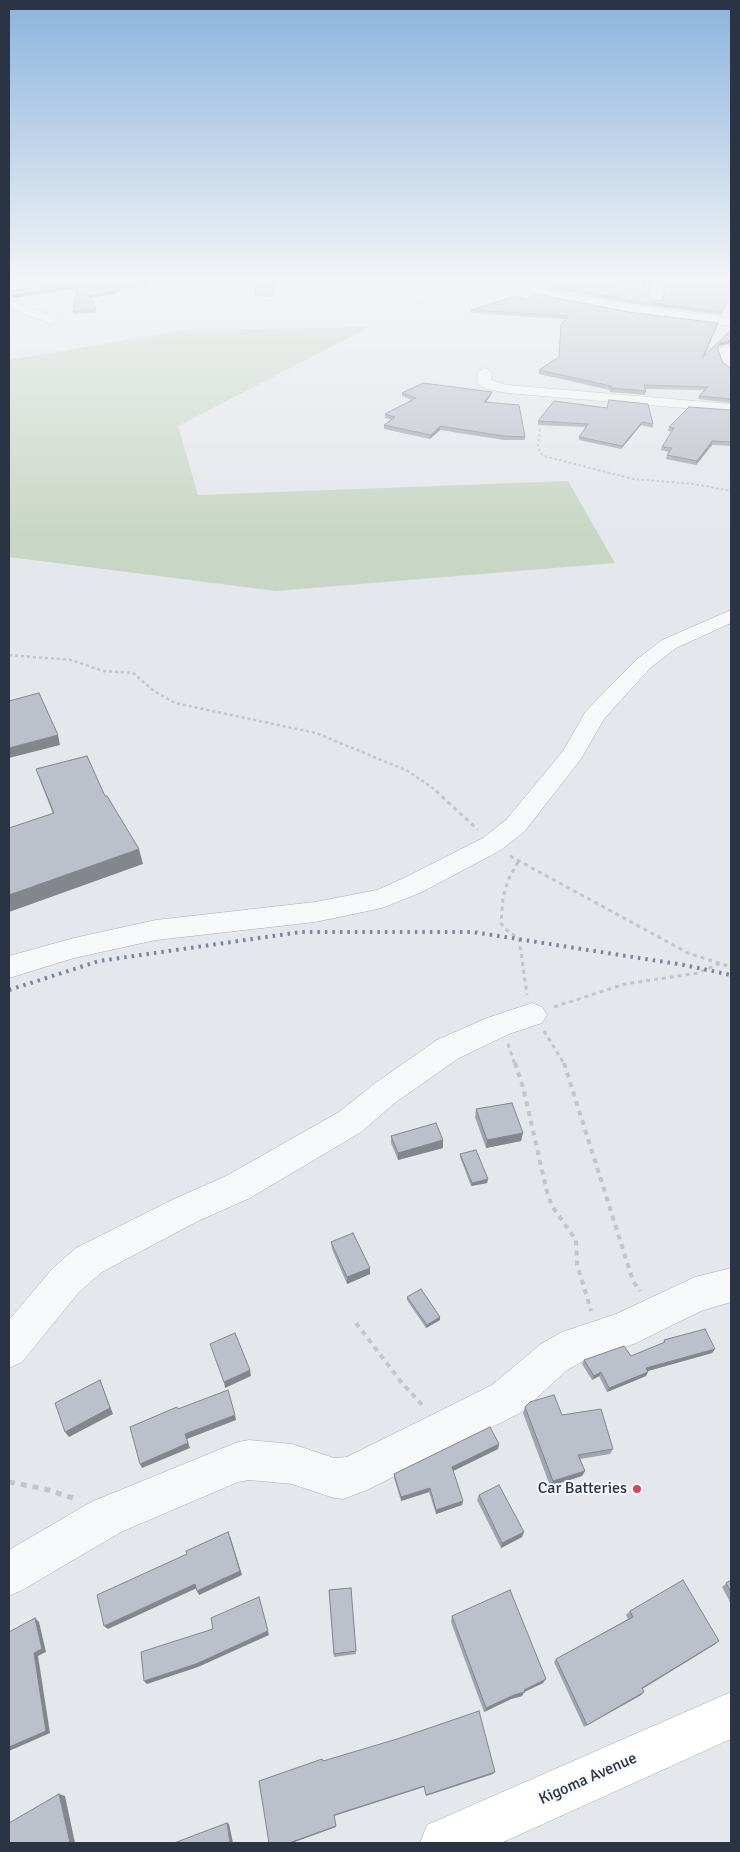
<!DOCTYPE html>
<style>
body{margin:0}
#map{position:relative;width:740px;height:1852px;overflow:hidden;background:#e4e7ec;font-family:Signika,sans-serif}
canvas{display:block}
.frame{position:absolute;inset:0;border:10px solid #2b3445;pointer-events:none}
</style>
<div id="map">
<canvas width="740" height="1852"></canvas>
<div class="frame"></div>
</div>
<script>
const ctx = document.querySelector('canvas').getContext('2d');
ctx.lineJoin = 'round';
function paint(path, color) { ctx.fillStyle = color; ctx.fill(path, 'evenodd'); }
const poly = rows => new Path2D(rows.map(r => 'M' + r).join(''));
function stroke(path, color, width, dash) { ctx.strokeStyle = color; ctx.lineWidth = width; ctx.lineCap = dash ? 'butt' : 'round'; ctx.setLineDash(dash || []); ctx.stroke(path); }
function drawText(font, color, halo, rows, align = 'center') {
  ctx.font = font + ' Signika,sans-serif'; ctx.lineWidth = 4; ctx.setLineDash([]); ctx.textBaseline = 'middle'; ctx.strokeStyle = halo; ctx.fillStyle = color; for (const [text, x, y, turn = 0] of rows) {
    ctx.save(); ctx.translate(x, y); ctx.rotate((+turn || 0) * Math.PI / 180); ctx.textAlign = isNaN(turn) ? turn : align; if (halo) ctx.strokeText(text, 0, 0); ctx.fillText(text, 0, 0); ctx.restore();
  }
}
paint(poly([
 [370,327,178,426,198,495,568,481,615,563,276,591,9,557,9,360,184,330]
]), '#c9d6c5');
const minor = poly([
 [54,278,82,278,76,282,9,292,9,284,54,278],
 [151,278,163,278,167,285,165,288,157,288,151,278],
 [651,278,663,278,662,299,660,302,652,302,650,299,651,278],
 [542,289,628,305,731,318,731,326,628,313,538,296,536,293,538,290,542,289],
 [9,300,56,317,57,320,51,324,9,308,9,300],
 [731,344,731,370,724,366,718,351,720,348,731,344],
 [485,368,492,372,491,380,507,385,731,404,731,412,507,393,487,389,479,385,477,382,478,372,485,368],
 [731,610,731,623,676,648,650,668,604,719,581,759,524,832,501,850,422,892,382,908,315,922,156,940,74,958,9,978,9,956,74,938,156,920,315,902,377,890,404,878,483,838,506,820,563,751,586,711,636,660,662,640,731,610],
 [532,1003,542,1007,547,1015,542,1023,509,1034,459,1058,396,1102,361,1132,250,1198,198,1221,102,1272,79,1292,22,1362,9,1368,9,1320,53,1268,76,1248,174,1199,226,1176,339,1112,374,1084,437,1040,487,1018,532,1003],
 [731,1268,731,1302,701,1311,634,1344,583,1361,567,1370,520,1413,367,1490,343,1499,334,1498,292,1484,249,1480,238,1482,121,1532,24,1589,9,1596,9,1550,91,1502,238,1442,249,1440,292,1444,334,1458,347,1457,492,1385,541,1344,562,1332,616,1314,695,1277,731,1268]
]);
const major = poly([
 [731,1692,731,1739,501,1843,420,1843,427,1825,731,1692]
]);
stroke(minor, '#a9aeb7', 1);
stroke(major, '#a3abb8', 1);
stroke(poly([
 [295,278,446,308],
 [364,278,380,280],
 [500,278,507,283,529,289]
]), '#c2c5cb', 1, [2, 2]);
stroke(poly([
 [540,429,538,445,540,453,544,456,633,479,694,484,731,491]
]), '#c2c5cb', 2, [2.5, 2.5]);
stroke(poly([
 [9,655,71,660,103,671,133,673,154,691,175,703,316,733,408,771,438,792]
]), '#c2c5cb', 2.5, [3, 3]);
stroke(poly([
 [436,791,478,830],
 [510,856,688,953,731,967],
 [518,862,508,880,503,898,501,923,504,928,519,939,527,995],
 [554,1007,625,984,698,973,721,963],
 [544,1031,565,1065],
 [508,1044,515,1065]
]), '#c2c5cb', 3, [4, 4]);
stroke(poly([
 [515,1063,523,1087,547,1192,552,1206,576,1240,577,1264,591,1311],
 [564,1063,633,1281,640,1291],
 [356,1323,402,1383,425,1408]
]), '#c2c5cb', 4, [5, 5]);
stroke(poly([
 [9,1482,45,1489,76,1499]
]), '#c2c5cb', 5, [6, 6]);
paint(minor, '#f7f8fa');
paint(major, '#fff');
stroke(poly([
 [9,990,99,961,301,932,473,932,684,965,731,975]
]), '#7d8696', 4, [2.5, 5]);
paint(poly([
 [277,278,273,297,255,296,255,293],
 [635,278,650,278,649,296,653,301,662,300,664,297,664,278,731,278,722,315,628,303,551,289,551,286,562,285,641,293,645,283],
 [76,281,148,281,148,284,116,291,116,294,91,297,96,313,73,314,73,311,77,288,14,298,10,294,9,291],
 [527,300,718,323,704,357,731,330,731,343,719,346,718,349,723,363,731,368,731,403,698,399,699,396,704,390,645,389,646,391,645,395,610,392,610,390,539,374,539,370,559,357,566,319,471,313,471,310],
 [402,393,491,395,486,402,525,437,525,440,504,440,440,430,430,439,384,429,384,425,392,420,385,418,385,414,412,400,402,396],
 [554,401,653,424,653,428,641,425,621,449,579,440,579,437,586,427,538,425,538,421],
 [731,410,731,446,712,445,696,465,666,459,667,455,669,452,661,450,662,447,672,432,668,431,669,427],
 [36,769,105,796,143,864,53,814,41,783],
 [476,1109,521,1141,486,1148,475,1117],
 [391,1136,443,1148,398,1160,391,1143],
 [460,1154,488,1179,487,1183,471,1186,460,1157],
 [331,1242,370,1274,347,1284,332,1249],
 [407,1297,440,1320,426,1328,407,1300],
 [664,1340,715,1349,712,1353,648,1371,646,1376,607,1392,599,1376,592,1380,582,1364,584,1360,631,1356,663,1344],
 [525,1407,613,1449,610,1454,580,1459,585,1471,582,1476,550,1486,523,1413],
 [499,1444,498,1449,453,1471,463,1501,462,1505,436,1514,429,1492,401,1501,394,1478,394,1474],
 [479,1495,522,1537,501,1548,477,1500],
 [731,1580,731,1604,722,1587],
 [351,1588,356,1654,334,1657,329,1590],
 [630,1611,719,1641,642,1688,641,1695,584,1727,554,1662,556,1659,628,1619,626,1615],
 [452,1616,543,1683,524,1692,522,1696,511,1699,484,1712,451,1622]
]), '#a1a5ae');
paint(poly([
 [20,278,41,278,9,282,9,279],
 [148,281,148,284,116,291,116,294,90,298,90,295],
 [78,285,78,288,14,298,13,295],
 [718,323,717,326,702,362,702,358],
 [731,340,731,343,719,346,716,352,717,348,720,343],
 [492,392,491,395,484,405,484,402],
 [642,422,641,425,621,449,622,446],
 [440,426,440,430,430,439,431,435],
 [712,441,712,445,696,465,697,461],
 [58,735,60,745,9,758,9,748],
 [139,849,143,864,9,912,9,895],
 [523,1133,521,1141,486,1148,487,1140],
 [443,1140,443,1148,398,1160,398,1153],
 [488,1179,487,1183,471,1186,472,1183],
 [370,1268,370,1274,347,1284,347,1277],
 [440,1317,440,1320,426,1328,427,1325],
 [715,1349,712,1353,644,1372,646,1368],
 [250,1370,251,1376,225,1388,224,1382],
 [601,1372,599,1376,592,1380,594,1376],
 [648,1372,646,1376,607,1392,609,1388],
 [100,1380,113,1414,69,1437,65,1432],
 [235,1415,236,1420,187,1439,190,1448,142,1468,140,1464,185,1434],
 [499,1444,498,1449,451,1472,452,1467],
 [585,1471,582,1476,550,1486,553,1481],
 [430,1488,429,1492,401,1501,401,1497],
 [463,1501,462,1505,436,1514,436,1510],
 [524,1532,522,1537,501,1548,502,1543],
 [230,1536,242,1575,199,1595,197,1591],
 [195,1584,197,1588,108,1629,104,1626],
 [260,1601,269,1635,198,1667,147,1684,144,1681],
 [35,1618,39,1622,46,1652,38,1656,50,1733,9,1751,9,1747,34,1653],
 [719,1641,714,1645,639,1691,642,1688],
 [546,1679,543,1683,524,1692,522,1696,511,1699,484,1712,486,1708],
 [644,1692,641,1695,584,1727,587,1725],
 [495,1772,493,1774,426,1796,426,1795],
 [424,1786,424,1787,334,1816,336,1827,292,1843,289,1843,334,1815],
 [59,1794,65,1796,75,1843,70,1843],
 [227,1823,229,1824,233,1843,230,1843]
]), '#83868d');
const building = poly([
 [81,278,144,278,148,281,114,289,116,291,90,295,96,310,73,311,78,285,13,295,9,291,76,281,81,278],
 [258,278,276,278,273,294,255,293,258,278],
 [573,278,593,278,641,293,646,280,641,278,650,278,649,296,653,301,662,300,664,296,665,278,731,278,731,291,722,312,629,300,551,286,555,284,562,285,573,278],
 [537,294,628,312,718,323,702,358,731,330,731,340,720,343,717,348,723,363,731,368,731,399,699,396,708,387,644,385,646,391,611,388,611,386,539,370,559,357,561,324,569,316,471,310,515,296,527,300,537,294],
 [423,383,492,392,484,402,519,405,525,437,504,436,440,426,431,435,384,425,395,417,385,414,416,398,402,393,423,383],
 [609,400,648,404,653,424,642,422,622,446,579,437,588,424,538,421,554,401,607,408,609,400],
 [689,407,731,410,731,442,712,441,697,461,667,455,672,448,662,447,674,428,669,427,689,407],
 [39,693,58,735,9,748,9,701,39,693],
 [87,756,105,796,107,796,139,849,9,895,9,828,54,813,36,769,87,756],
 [512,1103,523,1133,487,1140,476,1109,512,1103],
 [436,1123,443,1140,398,1153,391,1136,436,1123],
 [476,1150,488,1179,472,1183,460,1154,476,1150],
 [353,1233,370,1268,347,1277,331,1242,353,1233],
 [421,1289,440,1317,427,1325,407,1297,421,1289],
 [705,1329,715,1349,646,1368,648,1372,609,1388,601,1372,594,1376,584,1360,624,1346,631,1356,665,1342,664,1340,705,1329],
 [235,1333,250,1370,224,1382,210,1344,235,1333],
 [100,1380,110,1408,65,1432,55,1403,100,1380],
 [228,1390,235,1415,185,1434,188,1443,140,1464,130,1427,177,1407,178,1409,228,1390],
 [554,1395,562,1415,601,1409,613,1449,578,1455,585,1471,553,1481,525,1407,530,1402,554,1395],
 [490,1427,499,1444,452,1467,463,1501,436,1510,430,1488,401,1497,394,1474,490,1427],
 [499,1485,524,1532,502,1543,479,1495,499,1485],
 [228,1532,240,1571,197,1591,195,1584,104,1626,97,1595,187,1554,186,1551,228,1532],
 [683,1580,719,1641,642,1688,644,1692,587,1725,556,1659,633,1617,630,1611,683,1580],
 [731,1580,731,1592,726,1583,731,1580],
 [351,1588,356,1651,334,1654,329,1590,351,1588],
 [510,1590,546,1679,524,1690,525,1692,514,1695,486,1708,452,1616,510,1590],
 [259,1597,268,1631,196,1664,144,1681,141,1652,213,1629,211,1618,259,1597],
 [35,1618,42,1649,34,1653,46,1731,9,1747,9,1632,35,1618],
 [479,1711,495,1772,426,1795,424,1786,334,1815,336,1826,289,1843,269,1843,259,1781,322,1759,323,1761,397,1739,479,1711],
 [59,1794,70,1843,9,1843,9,1823,59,1794],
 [227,1823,230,1843,174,1843,227,1823]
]);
paint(building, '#bbc0ca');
stroke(building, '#83868d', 1);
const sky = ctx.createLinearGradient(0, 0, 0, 537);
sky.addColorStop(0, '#8bb4dd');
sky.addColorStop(0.52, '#f3f4f6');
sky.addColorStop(1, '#f3f4f600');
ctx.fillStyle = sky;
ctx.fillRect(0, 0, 740, 537);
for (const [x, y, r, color] of [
 [637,1489,5,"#d1495b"]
]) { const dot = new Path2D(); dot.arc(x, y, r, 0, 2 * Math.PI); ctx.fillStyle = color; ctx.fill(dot); stroke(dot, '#f4f6f9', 2); }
drawText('16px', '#2b3445', '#f4f6f9', [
 ["Car Batteries",627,1489]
], 'right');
drawText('16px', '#2b3445', '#f4f6f9', [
 ["Kigoma Avenue",588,1779,-24]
]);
</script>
